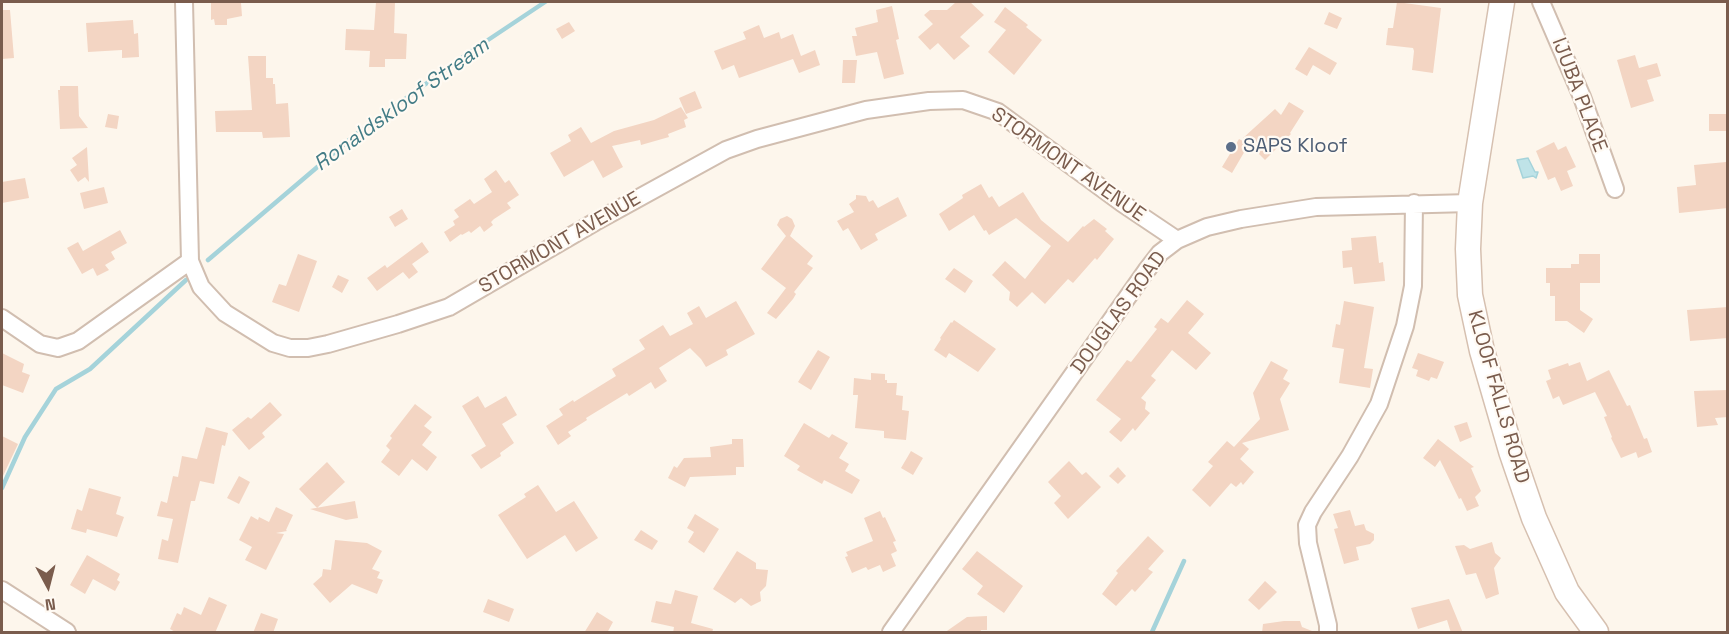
<!DOCTYPE html>
<style>
body{margin:0}
#map{position:relative;width:1729px;height:634px;overflow:hidden;background:#fdf6ec;font-family:"Space Grotesk",sans-serif}
canvas{display:block}
.frame{position:absolute;inset:0;border:3px solid #7a5c4d;pointer-events:none}
.north{position:absolute;left:18px;top:556px;width:60px;height:60px;-webkit-text-stroke:4px #fffaf3;paint-order:stroke;rotate:173deg;font-size:16px;font-weight:700;line-height:24px;text-align:center;color:#7a5c4d}
.north::after{content:'';display:block;margin:auto;width:21px;height:27px;background:#7a5c4d;clip-path:polygon(50% 0,100% 100%,50% 72%,0 100%)}
</style>
<div id="map">
<canvas width="1729" height="634"></canvas>
<div class="frame"></div>
<div class="north">N</div>
</div>
<script>
const ctx = document.querySelector('canvas').getContext('2d');
ctx.lineJoin = 'round';
function paint(path, color) { ctx.fillStyle = color; ctx.fill(path, 'evenodd'); }
const poly = rows => new Path2D(rows.map(r => 'M' + r).join(''));
function stroke(path, color, width, dash) { ctx.strokeStyle = color; ctx.lineWidth = width; ctx.lineCap = dash ? 'butt' : 'round'; ctx.setLineDash(dash || []); ctx.stroke(path); }
function drawText(font, color, halo, rows, align = 'center') {
  ctx.font = font + ' "Space Grotesk",sans-serif'; ctx.lineWidth = 4.5; ctx.setLineDash([]); ctx.textBaseline = 'middle'; ctx.strokeStyle = halo; ctx.fillStyle = color; for (const [text, x, y, turn = 0] of rows) {
    ctx.save(); ctx.translate(x, y); ctx.rotate((+turn || 0) * Math.PI / 180); ctx.textAlign = isNaN(turn) ? turn : align; if (halo) ctx.strokeText(text, 0, 0); ctx.fillText(text, 0, 0); ctx.restore();
  }
}
const water = poly([
 [1528,158,1535,172,1538,172,1536,178,1533,176,1523,178,1517,160,1528,158]
]);
paint(water, '#bfe3e8');
stroke(water, '#a5d3da', 1.5);
stroke(poly([
 [208,260,355,135,470,52,545,2],
 [2,488,25,437,56,389,90,369,186,280],
 [1152,632,1184,561]
]), '#a5d3da', 4.5);
paint(poly([
 [211,2,241,3,242,16,227,19,227,25,215,25,214,19,211,20],
 [376,2,395,2,394,33,407,34,406,59,385,59,385,67,369,67,370,51,345,50,346,29,374,30],
 [956,2,970,2,984,15,960,37,970,46,954,60,938,43,930,50,918,37,933,24,924,15,930,10,947,10],
 [1397,2,1441,8,1433,73,1412,70,1414,51,1413,48,1386,45,1388,28,1393,28],
 [892,6,899,39,896,40,904,74,884,79,877,52,856,56,852,36,857,36,855,28,878,22,876,10],
 [1005,7,1028,25,1026,27,1042,40,1014,75,988,52,1006,30,994,22],
 [2,10,10,10,14,58,2,59],
 [1329,12,1342,18,1337,29,1324,24],
 [133,20,134,34,138,33,139,57,122,58,122,50,88,52,86,23],
 [569,22,575,31,562,39,556,29],
 [759,25,764,38,779,32,781,39,793,34,801,56,815,50,820,65,799,73,793,59,739,78,734,65,722,70,714,51,746,39,743,32],
 [1309,47,1337,63,1330,75,1313,65,1307,76,1295,69],
 [1635,55,1639,68,1657,63,1661,76,1647,80,1654,101,1631,108,1617,60],
 [248,56,266,56,266,78,273,78,273,84,275,84,276,104,288,103,290,137,263,138,262,132,216,132,215,111,252,110],
 [843,60,857,60,855,83,842,83],
 [60,86,78,86,79,116,88,128,60,129,58,90,60,90],
 [695,91,702,108,686,114,679,98],
 [1289,102,1304,111,1290,133,1291,134,1265,160,1243,138,1275,109,1281,115],
 [681,107,688,118,684,120,686,127,668,134,669,137,641,145,640,140,612,146,623,167,603,178,593,160,564,177,550,153,571,141,568,135,581,127,591,143,614,131,654,120],
 [108,114,119,116,117,129,105,127],
 [1709,114,1728,114,1728,131,1709,131],
 [1239,139,1249,144,1232,173,1222,167],
 [1554,142,1558,150,1566,146,1576,167,1567,171,1573,186,1561,191,1555,177,1548,180,1536,151],
 [87,147,89,182,85,177,78,182,70,170,77,165,72,158],
 [1726,162,1728,208,1679,213,1677,187,1696,185,1694,165],
 [496,170,505,183,509,180,519,195,507,203,511,208,494,219,491,222,493,225,484,232,480,226,471,233,469,231,462,235,461,234,450,242,444,232,455,225,453,221,459,217,454,210,470,199,474,204,492,192,484,179],
 [25,178,29,198,2,203,2,182],
 [981,184,989,198,992,196,999,207,1023,192,1041,220,1068,242,1083,226,1084,227,1094,219,1107,229,1105,231,1114,239,1097,260,1095,258,1073,283,1068,279,1045,304,1032,292,1017,307,1009,300,1010,292,992,275,1005,261,1025,279,1051,246,1016,218,989,235,986,230,984,231,974,215,949,231,939,214,963,198,962,195],
 [104,187,108,203,84,209,80,193],
 [856,195,866,196,869,202,873,200,878,208,898,197,907,216,875,234,878,240,861,250,848,228,843,231,837,221,854,212,849,204,856,199],
 [402,209,408,219,395,227,389,217],
 [787,216,792,219,795,226,790,236,813,256,807,264,813,268,794,292,796,294,793,299,776,319,767,313,786,288,761,269,786,236,777,225,780,219],
 [120,230,127,243,111,252,115,259,105,265,109,270,97,276,93,268,82,274,67,248,78,242,83,251],
 [1376,236,1379,263,1383,262,1385,281,1354,284,1352,267,1343,268,1342,251,1352,250,1351,238],
 [422,242,429,252,412,264,418,272,409,279,403,272,377,291,367,278,385,265,387,268],
 [298,254,317,261,299,312,272,302,279,284,286,286],
 [1579,254,1600,254,1600,283,1580,283,1580,310,1593,319,1584,333,1567,321,1555,321,1555,296,1550,296,1550,283,1546,283,1546,268,1571,268,1571,264,1579,264],
 [954,268,973,281,965,293,945,279],
 [338,275,349,280,342,293,332,287],
 [1187,300,1204,314,1188,333,1211,353,1196,370,1172,350,1151,376,1156,380,1141,398,1146,402,1145,409,1150,413,1135,431,1133,428,1121,442,1109,432,1121,419,1096,400,1127,360,1131,362,1157,329,1154,327,1161,318,1168,323],
 [736,301,755,334,726,350,728,355,706,367,701,359,690,348,659,368,667,381,655,389,651,382,629,396,627,393,586,418,587,420,568,432,571,436,558,445,546,426,563,415,559,409,573,400,574,402,616,376,612,369,645,349,639,340,663,325,670,336,693,324,687,313,699,306,706,318],
 [1344,301,1374,307,1364,368,1373,369,1370,388,1339,383,1344,349,1332,347,1336,324,1340,325],
 [1728,307,1728,338,1690,341,1687,310],
 [954,320,996,349,978,372,949,353,946,358,934,350,941,339,940,338,951,322,952,323],
 [818,350,830,357,811,390,798,382],
 [2,353,24,364,22,372,30,375,23,393,2,385],
 [1418,353,1444,362,1437,379,1431,377,1429,381,1416,376,1418,370,1412,368],
 [1271,361,1288,370,1283,379,1290,383,1280,399,1289,430,1242,443,1249,449,1240,459,1254,472,1243,485,1241,482,1236,487,1231,483,1210,507,1192,490,1213,466,1208,462,1227,441,1234,447,1260,419,1253,393],
 [1580,362,1587,381,1609,370,1627,406,1630,405,1644,439,1647,438,1652,452,1638,458,1636,452,1621,458,1611,438,1612,437,1604,417,1607,416,1595,392,1563,405,1559,396,1553,399,1546,381,1551,379,1548,370,1568,363,1569,366],
 [871,373,885,374,885,380,887,380,887,383,897,383,896,395,903,396,902,410,909,411,906,440,884,438,884,431,855,428,858,395,853,395,854,378,871,380],
 [1728,390,1728,417,1715,418,1718,425,1697,427,1694,391],
 [478,396,485,408,506,396,517,415,502,424,514,443,500,453,501,456,481,469,471,455,486,446,462,406],
 [270,402,282,415,262,433,265,437,249,450,232,430,248,417,251,419],
 [415,404,432,417,424,426,432,432,422,445,437,457,427,471,412,459,399,476,381,462,390,450,386,446,392,438,390,436],
 [1467,422,1472,437,1460,442,1454,426],
 [804,423,829,438,832,434,848,443,839,458,849,464,845,471,860,480,852,494,824,480,822,484,797,470,800,466,784,456],
 [206,427,228,433,225,446,222,445,214,484,200,481,195,501,191,501,178,563,158,559,162,539,168,541,173,519,157,516,161,501,167,503,173,476,178,477,182,456,197,459],
 [2,436,18,444,2,478],
 [732,439,743,439,744,467,736,467,736,475,690,477,685,487,668,478,674,466,677,468,684,458,711,457,710,447,732,444],
 [1438,439,1474,467,1471,468,1481,491,1475,497,1479,506,1467,511,1461,498,1459,499,1440,460,1435,467,1423,458],
 [911,451,923,458,913,475,901,468],
 [1069,461,1082,475,1086,472,1101,487,1068,519,1054,503,1061,496,1048,482],
 [327,462,345,482,317,508,299,489],
 [1118,467,1126,476,1118,484,1109,476],
 [239,476,250,482,239,504,227,498],
 [538,485,556,512,574,501,598,538,576,552,565,535,527,559,498,515,526,497,524,494],
 [89,488,121,497,116,514,124,517,117,537,87,529,86,533,71,529,77,509,82,511],
 [355,501,358,518,346,520,310,509],
 [276,507,293,515,286,530,287,531,276,533,284,534,266,570,245,560,252,547,239,540,251,516,258,520,259,517,269,522],
 [1350,510,1355,526,1364,524,1366,530,1374,534,1374,540,1370,544,1356,547,1359,560,1344,564,1334,529,1338,528,1333,514],
 [880,511,883,518,885,517,896,541,893,542,897,551,891,554,896,566,883,572,880,565,868,570,866,567,852,573,845,557,848,556,846,552,873,541,864,518],
 [695,514,719,529,704,553,688,542,694,532,687,528],
 [641,530,658,541,652,550,634,540],
 [1148,536,1164,551,1148,569,1153,572,1135,592,1132,589,1116,606,1102,594,1118,573,1116,571],
 [335,540,367,543,382,551,372,569,380,572,377,578,383,580,377,594,352,584,330,603,313,584,322,576,323,569,331,570],
 [1492,542,1495,553,1501,558,1494,568,1499,594,1486,599,1476,573,1466,575,1455,546,1464,545,1470,549],
 [737,551,756,563,756,569,768,570,766,586,760,592,761,601,751,606,741,598,735,603,713,589],
 [977,551,1023,586,1004,613,977,594,983,586,962,569],
 [87,555,120,574,117,580,120,582,115,591,93,579,85,594,70,585],
 [1265,581,1277,592,1259,610,1248,600],
 [675,590,698,596,691,623,713,629,712,633,673,633,674,627,651,622,656,601,671,604],
 [209,597,227,605,215,633,177,633,170,629,177,613,181,615,184,607,201,615],
 [488,599,514,609,509,622,483,612],
 [1449,599,1463,633,1451,633,1447,620,1418,629,1411,608],
 [597,612,613,622,607,633,584,633],
 [261,613,278,619,273,633,253,633],
 [987,616,987,630,981,630,980,633,944,633,967,617],
 [1284,621,1300,621,1302,627,1312,631,1311,633,1262,633,1263,624]
]), '#f3d5c3');
const minor = poly([
 [184,2,190,261,201,287,225,313,273,343,290,348,308,348,328,344,398,324,449,307,595,222,726,150,757,139,866,110,929,101,963,100,998,112,1122,203,1177,240],
 [1541,2,1582,97,1615,189],
 [2,318,40,344,58,348,78,341,190,261],
 [2,590,67,632],
 [891,632,1146,271,1160,253,1177,240,1207,227,1241,219,1316,207,1470,203],
 [1328,632,1328,625,1308,543,1307,525,1313,512,1350,456,1379,404,1405,326,1413,286,1414,203]
]);
const secondary = poly([
 [1502,2,1470,203,1468,249,1470,295,1482,351,1511,451,1534,518,1567,592,1596,632]
]);
stroke(minor, '#d1beb0', 20);
stroke(secondary, '#d6c0b0', 27);
stroke(minor, '#fff', 16);
stroke(secondary, '#fff', 24);
for (const [x, y, r, color] of [
 [1231,147,6,"#5c6f8a"]
]) { const dot = new Path2D(); dot.arc(x, y, r, 0, 2 * Math.PI); ctx.fillStyle = color; ctx.fill(dot); stroke(dot, '#fffaf3', 2); }
drawText('20px', '#7a5c4d', '#fffaf3', [
 ["IJUBA PLACE",1579,95,69],
 ["STORMONT AVENUE",1068,165,35],
 ["STORMONT AVENUE",560,243,-30],
 ["DOUGLAS ROAD",1119,313,-54],
 ["KLOOF FALLS ROAD",1498,397,74]
]);
drawText('20px', '#4e5e75', '#fffaf3', [
 ["SAPS Kloof",1243,147]
], 'left');
drawText('italic 21px', '#437c86', '#fffaf3', [
 ["Ronaldskloof Stream",402,105,-36]
]);
</script>
